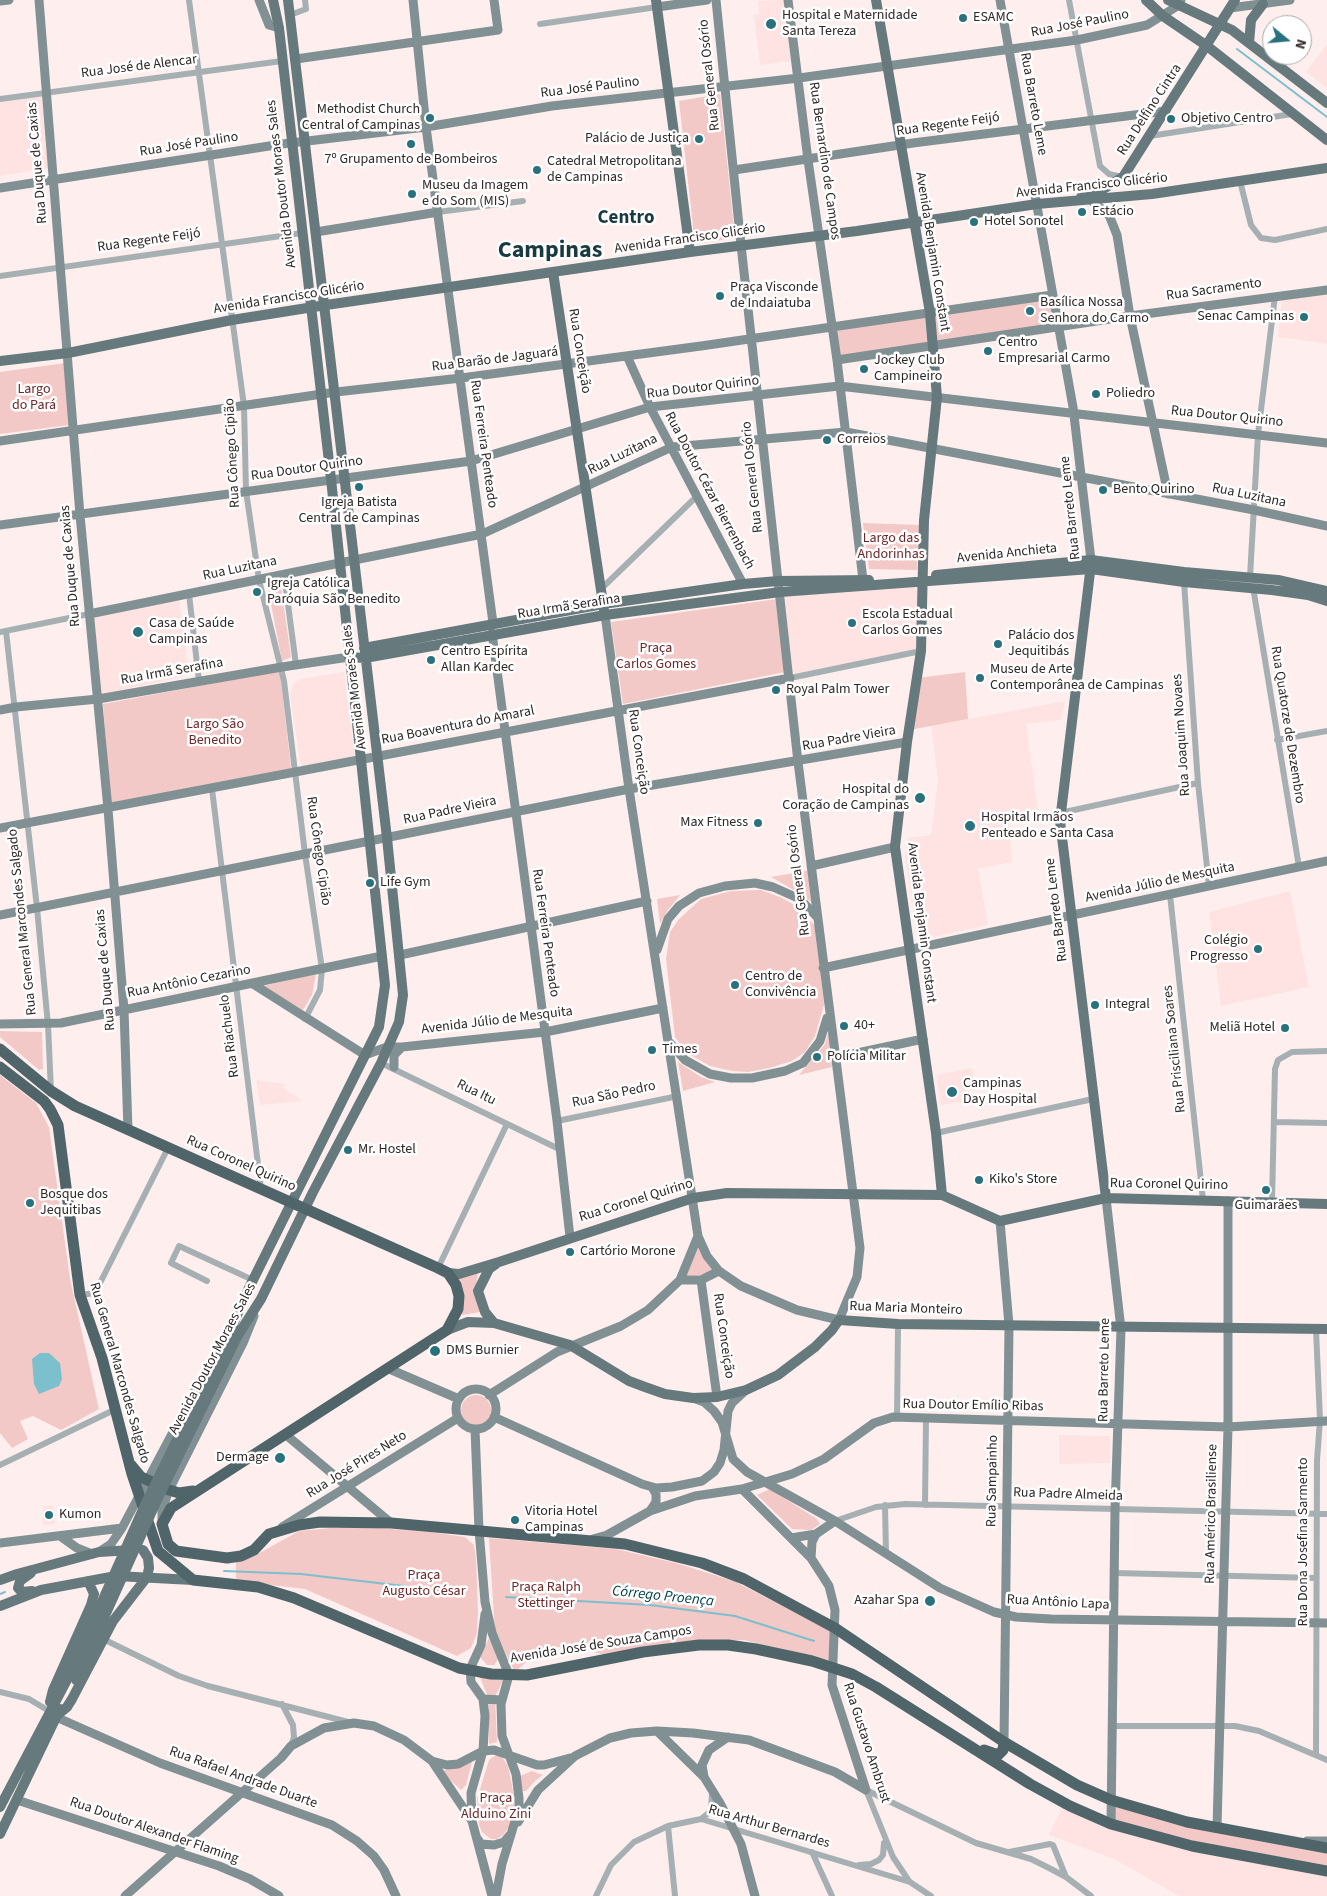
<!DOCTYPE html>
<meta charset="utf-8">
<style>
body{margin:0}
#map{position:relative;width:1327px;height:1896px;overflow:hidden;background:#feefee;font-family:"Source Sans 3",sans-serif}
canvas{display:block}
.north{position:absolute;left:1262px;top:15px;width:50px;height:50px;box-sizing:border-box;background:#fff;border:1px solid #aca9a8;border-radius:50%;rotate:107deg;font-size:14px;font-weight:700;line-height:20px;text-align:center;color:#302726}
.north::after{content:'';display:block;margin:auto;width:18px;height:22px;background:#2a717e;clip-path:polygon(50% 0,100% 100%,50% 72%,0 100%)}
</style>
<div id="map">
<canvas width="1327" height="1896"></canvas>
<div class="north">N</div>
</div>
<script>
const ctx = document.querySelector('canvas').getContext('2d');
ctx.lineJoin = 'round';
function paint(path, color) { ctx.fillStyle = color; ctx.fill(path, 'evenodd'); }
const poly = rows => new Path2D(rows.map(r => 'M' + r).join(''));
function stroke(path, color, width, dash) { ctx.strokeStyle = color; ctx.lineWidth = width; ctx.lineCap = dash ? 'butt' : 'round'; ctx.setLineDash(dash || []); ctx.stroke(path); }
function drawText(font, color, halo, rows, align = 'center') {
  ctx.font = font + ' "Source Sans 3",sans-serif'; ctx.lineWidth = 5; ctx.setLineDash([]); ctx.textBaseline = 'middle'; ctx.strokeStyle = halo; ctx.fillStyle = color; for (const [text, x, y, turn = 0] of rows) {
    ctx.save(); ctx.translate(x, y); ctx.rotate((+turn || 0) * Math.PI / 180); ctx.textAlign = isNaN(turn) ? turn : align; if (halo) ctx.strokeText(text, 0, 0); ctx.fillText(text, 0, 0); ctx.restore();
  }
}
paint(poly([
 [784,0,791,61,760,65,754,15,759,14,758,1],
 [1327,44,1327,88,1306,72],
 [44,95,50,168,0,176,0,101],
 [1327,294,1327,344,1278,337,1282,297],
 [919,586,919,650,791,674,782,596],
 [179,599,189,675,99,695,90,616],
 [344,672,355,758,301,767,290,695,293,684,300,679],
 [1065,701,1061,720,1026,724,1038,810,1008,816,1012,862,978,869,988,925,919,940,905,858,908,838,931,835,938,780,931,726],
 [1290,891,1309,987,1221,1006,1209,912],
 [972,1068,974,1083,965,1085,967,1101,941,1105,936,1075],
 [256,1080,285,1084,283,1088,303,1101,260,1105],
 [1059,1435,1110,1436,1110,1463,1059,1464],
 [53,1505,55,1524,43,1525,43,1506],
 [1062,1807,1272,1866,1327,1877,1327,1896,1179,1896,1114,1859,1049,1835]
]), '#fee3e2');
paint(poly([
 [720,94,735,238,695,244,679,101],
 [1052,295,1058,325,838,360,833,324],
 [65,363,69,425,0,434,0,372],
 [863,523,919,525,917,570,869,569],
 [280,580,291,657,282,661,267,583],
 [777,599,785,672,623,704,611,622],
 [280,671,291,769,111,803,103,704],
 [965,672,968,719,909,730,917,678],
 [811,870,814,905,804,896,771,877],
 [761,890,782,898,798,907,816,927,824,1005,815,1036,805,1052,792,1061,769,1068,748,1072,732,1071,710,1066,687,1053,675,1037,666,959,670,932,679,919,701,899,731,891],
 [680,895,668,910,660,924,657,899],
 [316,974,312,995,303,1010,263,986],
 [829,1030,832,1067,799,1075,825,1044],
 [0,1031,42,1032,43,1069,39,1070,0,1037],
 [678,1062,701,1077,715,1082,683,1091],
 [0,1075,36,1103,49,1127,70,1279,99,1409,61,1430,33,1416,20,1421,28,1439,12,1448,0,1433],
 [699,1246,714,1270,701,1275,686,1276],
 [478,1272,475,1296,480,1312,462,1315,462,1297,456,1278],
 '461 1410a15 15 0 1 1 30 0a15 15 0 1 1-30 0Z',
 [770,1489,817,1519,820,1524,811,1530,792,1529,757,1495],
 [352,1526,430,1532,465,1537,474,1545,476,1559,478,1612,477,1633,471,1648,457,1656,305,1589,236,1581,236,1561,256,1555,299,1531],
 [489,1538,616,1549,676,1563,734,1581,833,1632,828,1661,744,1640,674,1642,604,1655,569,1645,539,1651,515,1672,495,1633],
 [489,1638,499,1658,494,1665,487,1665,480,1657],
 [480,1677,503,1680,495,1697,497,1742,489,1744,489,1700],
 [496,1755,502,1757,508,1766,514,1796,514,1810,510,1826,503,1835,497,1839,491,1839,482,1832,479,1825,477,1799,489,1760],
 [470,1759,472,1762,466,1785,461,1790,446,1776,444,1770,455,1768],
 [532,1771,543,1775,536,1780,526,1791,523,1791,520,1776],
 [1114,1805,1327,1850,1327,1868,1188,1842,1113,1822]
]), '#f2c9c6');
paint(poly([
 [40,1353,49,1353,60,1363,62,1379,59,1386,39,1394,34,1384,32,1359]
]), '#7cbfcd');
stroke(poly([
 [1237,49,1327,117],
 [224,1571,301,1574,463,1593],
 [0,1594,5,1592],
 [506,1597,650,1605,735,1616,814,1641]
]), '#7cbfcd', 2);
stroke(poly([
 [189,0,244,406,246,491,259,580,284,681,305,854,322,969,320,990,305,1019],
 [1069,0,1100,166,1109,174,1122,177],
 [290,15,306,9,305,0],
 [540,24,657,7],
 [0,99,282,61],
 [1150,136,1292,114],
 [1240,181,1251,225,1261,238,1275,240,1327,229],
 [438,212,523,201],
 [0,276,302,233],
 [284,574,296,665],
 [1250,577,1258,434,1275,296],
 [1184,582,1198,783,1209,886],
 [1253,587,1299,867],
 [601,589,696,497],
 [189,594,199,681],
 [6,631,37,908,48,1025,51,1091],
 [0,632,89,614],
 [790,678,921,651],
 [1277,740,1327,731],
 [212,789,261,1189],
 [1060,813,1198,783],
 [1170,895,1203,1200],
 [381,1063,559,1149],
 [557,1121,678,1096],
 [1275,1122,1327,1123],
 [936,1133,1093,1099],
 [1272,1202,1275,1069,1278,1060,1292,1052,1327,1051],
 [438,1268,507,1124],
 [207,1281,171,1263,179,1246,253,1280],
 [80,1295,95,1293,168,1148],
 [1316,1330,1320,1420,1317,1460,1316,1755],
 [897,1418,898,1324],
 [0,1465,116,1409],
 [885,1505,886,1553],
 [925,1505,926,1418],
 [835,1521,876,1507,905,1504,1327,1514],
 [1115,1573,1316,1578],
 [103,1639,179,1676,208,1686,352,1723],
 [0,1692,29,1699,49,1711],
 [282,1704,293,1725,294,1737,291,1746],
 [1113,1726,1235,1726,1259,1731,1327,1760],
 [866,1790,976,1843,1031,1859,1049,1868,1066,1877,1091,1896],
 [866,1790,893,1857,909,1881],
 [701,1819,711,1811,712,1793],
 [668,1826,675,1896],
 [812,1852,832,1896],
 [1009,1852,1050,1844,1053,1845,1066,1877],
 [859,1865,871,1864,879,1860,883,1855,884,1843],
 [596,1896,611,1865,634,1842,668,1826,701,1819,910,1882,931,1896]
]), '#a6b0b3', 6);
stroke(poly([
 [39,0,80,515,108,809,124,1010,128,1130],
 [259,0,269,25,279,28],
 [413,0,426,127,493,623],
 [788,0,808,160,837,360,863,580],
 [1000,0,1073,407,1091,560],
 [0,1,9,0],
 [657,7,707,0],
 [1230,8,1290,0],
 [296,59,498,30,494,0],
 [734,170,913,143,1166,111],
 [0,188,282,144,426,127,552,106,799,78,1077,40,1147,25,1179,5,1181,0],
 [1092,201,1109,215,1117,235,1130,316,1168,494],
 [316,232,438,212],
 [627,356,650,407,743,584],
 [837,360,1130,316,1327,290],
 [0,441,336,392,461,378,701,346,1052,295],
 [0,525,471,461,650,407,839,386,1327,443],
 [89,614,482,534,672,447,846,432,1254,510,1327,526],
 [605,615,629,789,698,1236,707,1256,719,1271,741,1286,797,1310,839,1320,857,1277,860,1248,798,762,741,245,716,0],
 [492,633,557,1121,570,1237],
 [0,710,16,707,98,699,282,667,349,657],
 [0,828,790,678],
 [811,866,895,847],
 [0,915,629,789,907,742],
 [657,950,668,919,679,906,699,893,725,886,755,883,773,887,800,899,817,917],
 [400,955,647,901],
 [823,968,1327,861],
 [253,984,365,1055,387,1047,402,1047,545,1032,663,1008],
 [0,1024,61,1023,382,956],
 [670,1043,685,1060,710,1074,731,1078,752,1078,785,1071,803,1063,820,1041,827,1018],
 [834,1058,923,1039],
 [394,1067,394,1055,402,1047],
 [1106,1198,1121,1329,1115,1510,1111,1824],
 [1000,1221,1009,1325,1004,1742],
 [680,1280,701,1280,719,1271],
 [701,1280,717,1397],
 [387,1368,459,1399],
 '456 1409a20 20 0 1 1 40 0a20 20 0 1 1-40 0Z',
 [489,1395,557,1352,621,1326,648,1310,680,1280,698,1236],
 [693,1398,704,1402,714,1411,722,1422,733,1459,747,1472,835,1521,940,1588,994,1612,1016,1617,1051,1619,1327,1623],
 [494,1417,642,1484,656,1488,672,1487,702,1481,714,1472,720,1463,724,1450,728,1411,732,1403,746,1390],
 [475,1429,479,1530,485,1602,492,1633,509,1675,501,1704,502,1736,516,1774,519,1798,519,1808,502,1864,496,1896],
 [285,1434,391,1523],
 [742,1489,811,1558,829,1586,835,1610,832,1685,866,1790],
 [650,1511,656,1502,656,1494,652,1487],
 [162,1524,162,1510,169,1490,243,1343,254,1316],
 [282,1527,458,1418],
 [60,1536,77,1548,92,1554],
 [791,1538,816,1534,835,1521],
 [593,1539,607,1535,650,1511,695,1496,742,1489,792,1474,824,1459,874,1423,893,1417,1228,1427,1327,1421],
 [0,1543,122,1528],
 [99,1552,111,1544,122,1528,206,1370],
 [811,1558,812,1542,816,1534],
 [485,1614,481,1645,470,1669,471,1682,483,1699,485,1716,483,1751,471,1793,472,1821,492,1896],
 [483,1699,502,1700],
 [56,1717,160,1763,332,1825,357,1841,374,1856,384,1870,396,1896],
 [657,1731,704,1777,720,1803,741,1844,755,1896],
 [432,1761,447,1765,458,1764,483,1751,494,1750,537,1765,544,1765,570,1758],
 [704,1777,702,1765,709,1750,728,1737],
 [17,1800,219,1866,250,1879,279,1896],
 [518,1822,538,1790,575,1756,610,1738,631,1733,657,1731,693,1733,749,1740,835,1772,866,1790],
 [1217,1827,1228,1427,1228,1201],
 [477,1838,481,1844,494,1845,504,1842,510,1835],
 [1307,1841,1327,1841],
 [125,1896,281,1758,291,1746,324,1728,354,1723,374,1726,404,1740,432,1761,472,1821]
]), '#819093', 9);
stroke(poly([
 [656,0,690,252],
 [876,0,930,313,937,397,924,520,921,651,907,742,895,847,936,1133,942,1195],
 [1146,0,1163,16,1207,46,1327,140],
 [1168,0,1232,30,1327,103],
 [1249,43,1251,20,1263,4],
 [1081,197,1100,191,1123,177,1235,0],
 [553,272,604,610],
 [0,361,68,353,232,320,326,305,690,252,857,231,1037,204,1152,194,1327,168],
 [1091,564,1060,821,1106,1198],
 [936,575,1091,560,1184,572,1278,580,1327,591],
 [364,648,603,604,743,584,778,581,869,580],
 [349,657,365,658,605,615,780,592,1091,569,1184,582,1272,590,1308,595,1327,601],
 [448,1273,459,1274,499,1262,693,1198,727,1193,942,1195,1000,1221,1106,1198,1327,1204],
 [494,1323,485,1312,478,1291,489,1269,496,1264],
 [447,1330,468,1322,494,1323,570,1345,629,1381,645,1387,665,1394,693,1398,717,1397,746,1390,778,1375,815,1347,832,1330,839,1320,898,1324,1327,1329],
 [229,1334,245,1296,379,1027,385,985,331,479,279,28,273,0],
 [238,1335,261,1299,313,1192,381,1063,399,1022,403,995,387,838,288,0],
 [31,1573,20,1581,18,1588,22,1592,32,1591],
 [0,1580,17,1574,99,1552,132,1550],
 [0,1606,41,1590,116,1576,193,1580],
 [50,1702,53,1690,91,1605,94,1594,88,1581],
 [57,1715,67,1707,72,1699,113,1621,147,1577,149,1568,148,1558,143,1550],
 [0,1807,69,1676],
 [0,1834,60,1709]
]), '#66797d', 10);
stroke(poly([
 [0,1049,51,1091,75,1106,438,1268,448,1273,456,1285,459,1296,458,1309,447,1330,171,1508,162,1524,168,1544,176,1551,227,1558,241,1556,254,1550,269,1534,299,1525,320,1522,391,1523,625,1544,702,1563,744,1579,835,1628,1004,1742,1077,1785,1111,1800,1187,1822,1327,1848],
 [0,1067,44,1101,50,1109,58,1125,80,1295,102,1358,132,1474,158,1551,193,1580,258,1587,294,1598,459,1668,491,1674,527,1675,643,1652,699,1645,728,1645,756,1649,812,1661,852,1674,876,1687,1030,1784,1070,1806,1111,1824,1192,1846,1327,1871],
 [131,1465,141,1477,169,1490,179,1493,193,1491],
 [984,1750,998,1755,1003,1750,1004,1742]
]), '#4f656a', 11);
stroke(poly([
 [69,1676,144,1507,229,1334],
 [76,1680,157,1500,238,1335]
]), '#66797d', 10);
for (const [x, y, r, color] of [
 [963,18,5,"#2a717e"],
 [771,24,6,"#2a717e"],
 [430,118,5,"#2a717e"],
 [1171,119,5,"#2a717e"],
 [699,139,5,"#2a717e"],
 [411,144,5,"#2a717e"],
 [537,170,5,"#2a717e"],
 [412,194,5,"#2a717e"],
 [1082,212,5,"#2a717e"],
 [974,222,5,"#2a717e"],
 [720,296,5,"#2a717e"],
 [1030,311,5,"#2a717e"],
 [1304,317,5,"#2a717e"],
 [988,351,5,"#2a717e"],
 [864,369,5,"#2a717e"],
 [1096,394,5,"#2a717e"],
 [827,440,5,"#2a717e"],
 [359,487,5,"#2a717e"],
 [1103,490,5,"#2a717e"],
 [257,592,5,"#2a717e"],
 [852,623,5,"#2a717e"],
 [138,632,6,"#2a717e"],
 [998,644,5,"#2a717e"],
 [431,660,5,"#2a717e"],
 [980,678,5,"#2a717e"],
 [776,690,5,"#2a717e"],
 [920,798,6,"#2a717e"],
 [758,823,5,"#2a717e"],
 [970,826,6,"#2a717e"],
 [370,883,5,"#2a717e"],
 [1258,949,5,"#2a717e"],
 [735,985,5,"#2a717e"],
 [1095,1005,5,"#2a717e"],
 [844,1026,5,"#2a717e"],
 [1285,1028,5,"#2a717e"],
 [652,1050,5,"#2a717e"],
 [817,1057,5,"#2a717e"],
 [952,1092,6,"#2a717e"],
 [348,1150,5,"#2a717e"],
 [979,1180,5,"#2a717e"],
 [1266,1190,5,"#2a717e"],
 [30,1203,5,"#2a717e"],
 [570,1252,5,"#2a717e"],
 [435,1351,6,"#2a717e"],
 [280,1458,6,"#2a717e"],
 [49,1515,5,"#2a717e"],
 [515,1520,5,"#2a717e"],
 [930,1601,6,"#2a717e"]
]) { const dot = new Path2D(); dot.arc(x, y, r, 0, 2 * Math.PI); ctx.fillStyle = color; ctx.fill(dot); stroke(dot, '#fff', 2); }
drawText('14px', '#302726', '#fff', [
 ["Hospital e Maternidade",782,16],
 ["Santa Tereza",782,32],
 ["ESAMC",973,18],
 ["Methodist Church",420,110,"right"],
 ["Central of Campinas",420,126,"right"],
 ["Objetivo Centro",1181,119],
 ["Palácio de Justiça",689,139,"right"],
 ["7º Grupamento de Bombeiros",411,160,"center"],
 ["Catedral Metropolitana",547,162],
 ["de Campinas",547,178],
 ["Museu da Imagem",422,186],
 ["e do Som (MIS)",422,202],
 ["Estácio",1092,212],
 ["Hotel Sonotel",984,222],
 ["Praça Visconde",730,288],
 ["de Indaiatuba",730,304],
 ["Basílica Nossa",1040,303],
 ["Senhora do Carmo",1040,319],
 ["Senac Campinas",1294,317,"right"],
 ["Centro",998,343],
 ["Empresarial Carmo",998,359],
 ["Jockey Club",874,361],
 ["Campineiro",874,377],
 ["Poliedro",1106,394],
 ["Correios",837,440],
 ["Bento Quirino",1113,490],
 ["Igreja Batista",359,503,"center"],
 ["Central de Campinas",359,519,"center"],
 ["Igreja Católica",267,584],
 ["Paróquia São Benedito",267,600],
 ["Escola Estadual",862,615],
 ["Carlos Gomes",862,631],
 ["Casa de Saúde",149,624],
 ["Campinas",149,640],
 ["Palácio dos",1008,636],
 ["Jequitibás",1008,652],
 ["Centro Espírita",441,652],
 ["Allan Kardec",441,668],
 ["Museu de Arte",990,670],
 ["Contemporânea de Campinas",990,686],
 ["Royal Palm Tower",786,690],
 ["Hospital do",909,790,"right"],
 ["Coração de Campinas",909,806,"right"],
 ["Hospital Irmãos",981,818],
 ["Penteado e Santa Casa",981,834],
 ["Max Fitness",748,823,"right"],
 ["Life Gym",380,883],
 ["Colégio",1248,941,"right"],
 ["Progresso",1248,957,"right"],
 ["Centro de",745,977],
 ["Convivência",745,993],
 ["Integral",1105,1005],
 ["40+",854,1026],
 ["Meliã Hotel",1275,1028,"right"],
 ["Times",662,1050],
 ["Polícia Militar",827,1057],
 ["Campinas",963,1084],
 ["Day Hospital",963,1100],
 ["Mr. Hostel",358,1150],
 ["Kiko's Store",989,1180],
 ["Bosque dos",40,1195],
 ["Jequitibas",40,1211],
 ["Guimarães",1266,1206,"center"],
 ["Cartório Morone",580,1252],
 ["DMS Burnier",446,1351],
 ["Dermage",269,1458,"right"],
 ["Vitoria Hotel",525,1512],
 ["Campinas",525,1528],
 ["Kumon",59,1515],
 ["Azahar Spa",919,1601,"right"]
], 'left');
drawText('14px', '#302726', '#fff', [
 ["Rua José Paulino",1080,24,-11],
 ["Rua José de Alencar",139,67,-7],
 ["Rua General Osório",710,75,-96],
 ["Rua José Paulino",590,88,-7],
 ["Rua Barreto Leme",1033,104,80],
 ["Rua Delfino Cintra",1150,110,-57],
 ["Rua Regente Feijó",948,125,-8],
 ["Rua José Paulino",189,145,-9],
 ["Rua Bernardino de Campos",824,161,82],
 ["Rua Duque de Caxias",38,163,-95],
 ["Avenida Doutor Moraes Sales",282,184,-97],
 ["Avenida Francisco Glicério",1092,186,-6],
 ["Avenida Francisco Glicério",690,239,-8],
 ["Rua Regente Feijó",149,241,-8],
 ["Avenida Benjamin Constant",932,252,81],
 ["Rua Sacramento",1214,290,-8],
 ["Avenida Francisco Glicério",289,298,-9],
 ["Rua Conceição",579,351,81],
 ["Rua Barão de Jaguará",495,360,-7],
 ["Rua Doutor Quirino",703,388,-7],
 ["Rua Doutor Quirino",1227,417,6],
 ["Rua Ferreira Penteado",483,444,82],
 ["Rua Cônego Cipião",233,453,-93],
 ["Rua Luzitana",623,455,-26],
 ["Rua Doutor Quirino",307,469,-8],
 ["Rua General Osório",753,477,-96],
 ["Rua Doutor Cézar Bierrenbach",709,491,62],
 ["Rua Luzitana",1249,496,12],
 ["Rua Barreto Leme",1071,508,-96],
 ["Avenida Anchieta",1007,554,-6],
 ["Rua Duque de Caxias",71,566,-95],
 ["Rua Luzitana",240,569,-12],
 ["Rua Irmã Serafina",569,607,-9],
 ["Rua Irmã Serafina",172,672,-10],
 ["Avenida Moraes Sales",355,687,-97],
 ["Rua Quatorze de Dezembro",1287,725,81],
 ["Rua Boaventura do Amaral",458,726,-11],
 ["Rua Joaquim Novaes",1182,735,-94],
 ["Rua Padre Vieira",849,739,-10],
 ["Rua Conceição",638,752,82],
 ["Rua Padre Vieira",450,811,-12],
 ["Rua Cônego Cipião",318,851,82],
 ["Rua General Osório",799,880,-97],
 ["Avenida Júlio de Mesquita",1160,883,-12],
 ["Rua Barreto Leme",1057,910,-97],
 ["Rua General Marcondes Salgado",23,922,-96],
 ["Avenida Benjamin Constant",921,923,83],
 ["Rua Ferreira Penteado",545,933,82],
 ["Rua Duque de Caxias",106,970,-95],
 ["Rua Antônio Cezarino",189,982,-11],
 ["Avenida Júlio de Mesquita",497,1021,-7],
 ["Rua Riachuelo",230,1036,-97],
 ["Rua Prisciliana Soares",1175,1049,-96],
 ["Rua Itu",476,1093,26],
 ["Rua São Pedro",614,1095,-12],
 ["Rua Coronel Quirino",241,1164,24],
 ["Rua Coronel Quirino",1169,1185,1],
 ["Rua Coronel Quirino",636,1201,-17],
 ["Rua Maria Monteiro",906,1309,2],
 ["Rua Conceição",723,1336,82],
 ["Avenida Doutor Moraes Sales",213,1359,-62],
 ["Rua Barreto Leme",1105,1370,-89],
 ["Rua General Marcondes Salgado",119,1373,74],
 ["Rua Doutor Emílio Ribas",973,1406,1],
 ["Rua José Pires Neto",357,1465,-32],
 ["Rua Sampainho",993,1481,-89],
 ["Rua Padre Almeida",1068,1495,2],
 ["Rua Américo Brasiliense",1212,1514,-89],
 ["Rua Dona Josefina Sarmento",1304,1542,-90],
 ["Rua Antônio Lapa",1058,1603,3],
 ["Avenida José de Souza Campos",601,1645,-9],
 ["Rua Gustavo Ambrust",866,1743,72],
 ["Rua Rafael Andrade Duarte",243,1778,20],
 ["Rua Arthur Bernardes",769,1827,16],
 ["Rua Doutor Alexander Flaming",154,1831,19]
]);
drawText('14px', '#6d2729', '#fff', [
 ["Largo",34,390],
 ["do Pará",34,406],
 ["Largo das",891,539],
 ["Andorinhas",891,555],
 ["Praça",656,649],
 ["Carlos Gomes",656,665],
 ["Largo São",215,725],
 ["Benedito",215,741],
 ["Praça",424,1576],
 ["Augusto César",424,1592],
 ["Praça Ralph",546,1588],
 ["Stettinger",546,1604],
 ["Praça",496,1799],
 ["Alduino Zini",496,1815]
]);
drawText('italic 15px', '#00414b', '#fff', [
 ["Córrego Proença",663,1597,6]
]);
drawText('bold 19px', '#193a41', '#fff', [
 ["Centro",626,219]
]);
drawText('bold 24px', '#193a41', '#fff', [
 ["Campinas",550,252]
]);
</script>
